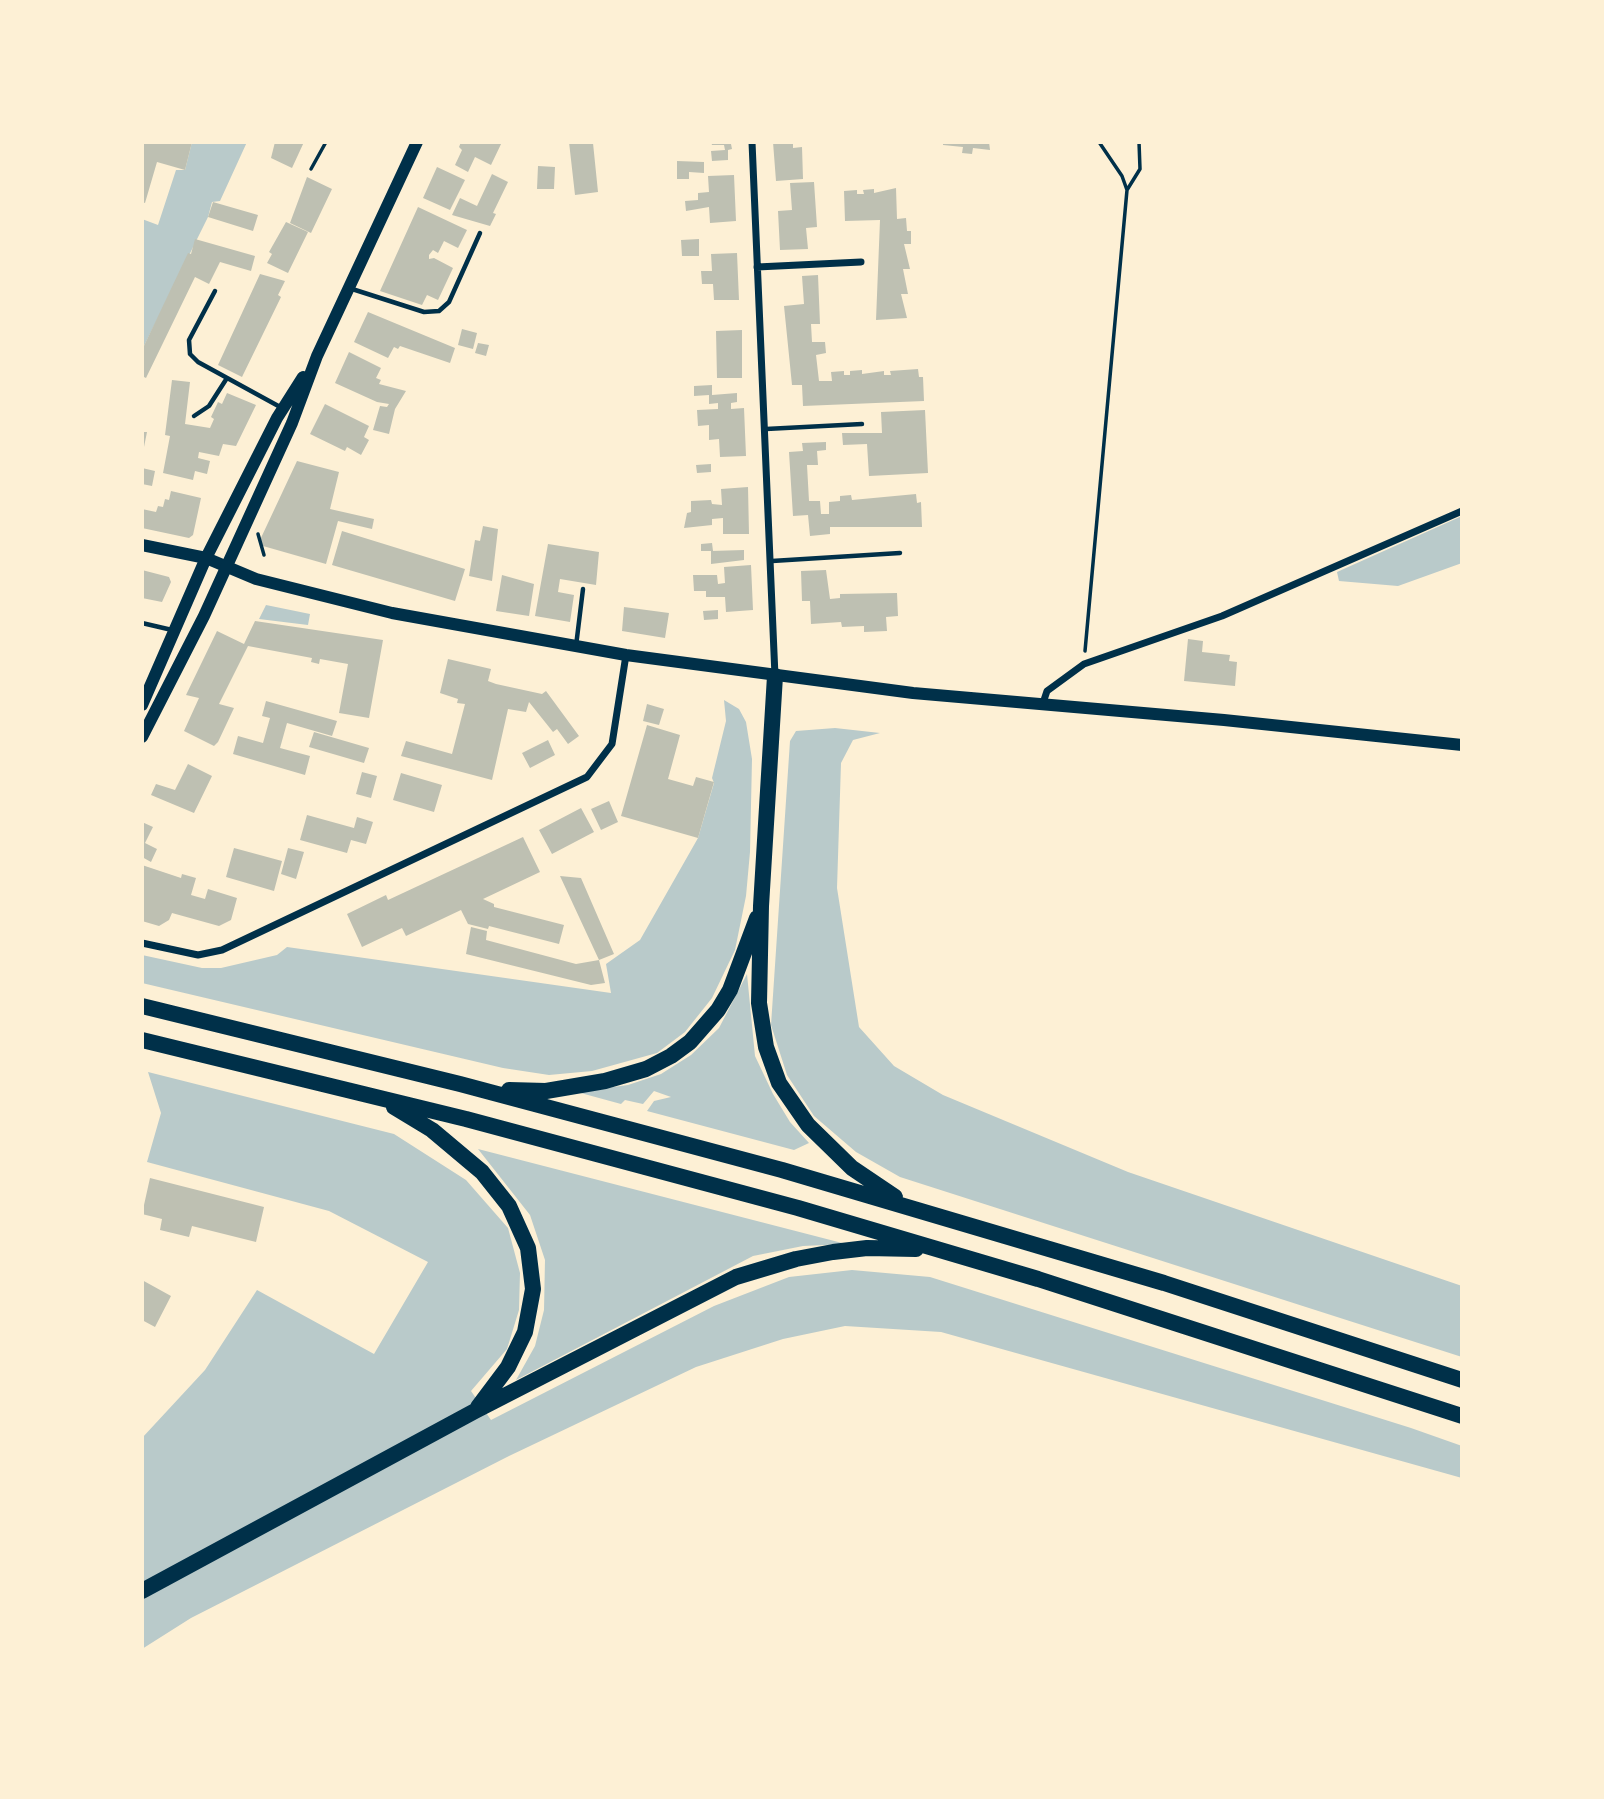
<!DOCTYPE html>
<style>
body{margin:0}
#map{position:relative;width:1604px;height:1799px;overflow:hidden;background:#fdf0d5;font-family:Commissioner,sans-serif}
canvas{display:block}
.frame{position:absolute;inset:0;border:144px solid #fdf0d5;pointer-events:none}
</style>
<div id="map">
<canvas width="1604" height="1799"></canvas>
<div class="frame"></div>
</div>
<script>
const ctx = document.querySelector('canvas').getContext('2d');
ctx.lineJoin = 'round';
function paint(path, color) { ctx.fillStyle = color; ctx.fill(path, 'evenodd'); }
const poly = rows => new Path2D(rows.map(r => 'M' + r).join(''));
function stroke(path, color, width, dash) { ctx.strokeStyle = color; ctx.lineWidth = width; ctx.lineCap = dash ? 'butt' : 'round'; ctx.setLineDash(dash || []); ctx.stroke(path); }
paint(poly([
 [192,142,247,142,220,201,212,202,208,217,142,350,142,219,158,225,176,170,185,170],
 [1462,516,1462,563,1398,586,1339,581,1337,572],
 [266,605,310,614,308,625,259,619],
 [724,700,739,709,746,722,752,759,750,852,746,896,735,950,712,998,685,1032,657,1053,592,1071,549,1075,503,1068,142,983,142,955,202,968,221,968,277,955,287,947,611,993,606,964,640,940,698,838,714,783,712,778,726,721],
 [835,728,880,733,853,740,841,763,837,888,859,1027,894,1066,943,1095,1128,1172,1462,1286,1462,1357,900,1177,856,1152,814,1116,787,1075,771,1025,790,741,796,731],
 [747,974,755,1056,773,1094,790,1122,809,1143,794,1150,647,1111,654,1101,671,1097,654,1091,643,1104,625,1100,621,1104,577,1092,628,1085,661,1074,691,1055,719,1028],
 [148,1072,394,1134,466,1180,508,1228,520,1273,519,1310,507,1349,471,1391,491,1420,714,1306,789,1277,852,1270,930,1277,1411,1428,1462,1446,1462,1478,941,1332,845,1326,783,1339,696,1367,509,1456,191,1618,142,1649,142,1438,205,1370,257,1290,374,1354,428,1262,329,1211,147,1162,161,1113],
 [478,1149,846,1244,803,1246,753,1256,516,1380,535,1346,544,1310,545,1260,530,1215]
]), '#b9caca');
paint(poly([
 [142,142,192,142,185,170,157,162,145,203,142,202],
 [275,142,304,142,292,168,271,158],
 [461,142,502,142,491,165,475,157,468,172,455,165,462,150,459,147],
 [569,142,593,143,598,192,575,195],
 [711,142,740,142,740,144,731,144,732,149,728,150,728,160,712,161,711,151,725,150,724,145,712,145],
 [773,142,793,142,793,148,802,147,803,179,776,181],
 [943,142,989,142,990,150,973,148,972,154,962,153,963,147,943,145],
 [677,161,704,162,704,173,689,172,689,179,677,179],
 [538,166,555,167,554,189,537,189],
 [437,167,465,180,450,210,423,198],
 [492,174,508,182,493,213,496,214,490,226,452,215,460,198,477,206],
 [734,175,736,221,710,223,709,207,686,211,685,201,698,200,698,193,709,192,708,176],
 [307,177,332,189,311,233,290,223],
 [814,182,817,227,806,228,808,249,780,250,778,211,792,210,790,183],
 [896,188,897,219,906,218,907,231,911,231,911,244,904,244,910,269,903,269,908,294,901,294,907,318,876,320,880,220,845,221,844,191,857,190,857,194,864,194,863,190,874,189,874,193],
 [213,202,258,215,253,231,208,217],
 [418,207,467,230,458,248,444,241,438,253,433,250,429,255,429,259,434,258,453,268,438,300,427,295,422,305,380,291],
 [286,222,308,232,288,273,267,263,272,254,269,252],
 [195,239,255,256,251,271,220,262,209,284,195,277,146,378,142,376,142,350,188,253,191,254],
 [699,239,699,256,682,256,681,240],
 [737,253,739,300,714,300,713,284,702,284,701,271,712,271,711,254],
 [260,274,285,281,278,295,281,297,242,377,218,365],
 [818,275,820,324,811,324,812,342,825,342,826,353,816,355,819,381,832,381,831,372,844,371,844,375,850,375,850,371,862,370,862,374,884,371,884,375,891,375,890,371,918,369,919,377,923,377,924,401,803,406,802,385,792,385,784,306,804,304,802,276],
 [368,312,455,348,450,363,400,346,398,349,394,347,388,358,354,342],
 [462,329,477,333,473,349,458,345],
 [742,330,742,378,717,378,716,331],
 [478,343,489,345,486,356,475,353],
 [349,352,381,368,376,378,381,380,379,384,406,391,395,409,389,434,373,430,380,406,387,407,389,404,377,402,335,383],
 [172,380,190,382,185,424,210,428,214,419,211,417,218,402,222,404,227,393,256,405,236,446,223,444,219,456,199,452,198,458,210,461,207,474,195,471,193,480,163,473,170,436,165,435],
 [712,385,712,395,737,393,737,402,731,403,731,409,744,408,746,456,720,457,719,439,709,440,709,425,698,426,697,410,718,409,718,403,709,404,709,395,694,396,694,386],
 [325,404,369,426,364,437,369,440,361,455,347,447,345,451,310,434],
 [925,410,928,473,869,476,867,444,843,445,842,433,882,433,881,412],
 [142,432,147,432,143,452,142,451],
 [826,442,826,450,817,451,818,465,807,465,809,501,820,501,821,514,829,514,829,502,840,501,840,496,851,495,852,500,916,494,917,503,921,502,922,527,830,527,830,534,810,536,808,515,793,516,789,452,803,451,802,443],
 [297,461,339,472,330,509,374,519,372,529,338,521,326,564,263,546,260,540],
 [711,464,711,472,697,473,696,465],
 [142,468,155,471,152,486,142,484],
 [748,487,749,534,723,534,723,518,712,519,712,525,684,528,687,513,691,512,691,501,711,500,712,504,722,505,721,489],
 [171,491,201,498,193,535,189,538,142,528,142,509,156,512,158,506,163,507,165,499,169,500],
 [483,526,498,529,492,581,469,576,475,540,480,541],
 [342,531,465,569,455,601,332,565],
 [712,543,713,551,701,551,701,544],
 [548,544,599,552,596,585,560,579,558,592,574,595,570,622,535,616],
 [744,550,744,560,711,564,711,551],
 [751,565,753,610,726,612,725,597,706,597,706,591,694,591,693,575,717,575,718,584,725,583,724,567],
 [142,570,169,577,171,582,162,602,142,598],
 [826,570,830,599,840,598,840,594,897,593,898,616,886,617,887,631,864,632,864,626,842,627,841,622,811,624,810,601,802,601,801,571],
 [502,575,534,584,529,616,496,611],
 [624,607,669,613,665,638,622,631],
 [718,610,718,619,704,620,703,611],
 [255,621,383,640,369,718,339,713,348,664,320,659,319,664,311,662,312,658,248,646,219,704,234,708,218,742,214,746,184,731,199,698,186,695,217,631,244,644],
 [1188,639,1203,641,1202,652,1230,655,1229,661,1237,662,1235,686,1184,681],
 [448,659,491,669,488,681,496,684,542,694,546,691,579,736,568,744,557,729,553,732,529,702,526,712,508,709,492,780,401,756,406,741,452,754,465,704,457,703,458,699,440,693],
 [266,701,337,721,332,736,287,723,280,748,310,756,305,775,233,754,238,736,263,743,270,718,262,716],
 [647,704,664,709,659,725,643,721],
 [647,725,680,735,668,779,693,786,696,777,714,782,698,838,621,816],
 [314,732,369,748,364,763,309,747],
 [548,740,555,755,530,768,522,753],
 [188,764,212,776,194,813,151,795,156,784,175,790],
 [362,772,377,776,371,798,356,794],
 [401,773,442,785,434,812,393,800],
 [609,801,618,822,601,830,591,809],
 [581,808,594,832,552,854,539,830],
 [307,815,354,828,357,817,373,822,366,844,351,840,347,853,300,840],
 [142,822,153,827,145,843,157,849,151,862,142,857],
 [523,837,540,872,483,899,494,904,494,907,564,925,559,944,489,926,488,929,468,924,461,910,406,936,402,928,362,947,347,914,386,895,388,900],
 [234,848,282,861,274,891,226,877],
 [288,848,304,852,296,879,281,874],
 [142,865,181,878,182,874,196,878,191,895,205,899,208,889,237,898,231,920,219,926,172,913,169,920,159,926,142,921],
 [560,876,581,878,614,954,599,960,605,983,591,985,466,954,471,927,487,931,486,940,576,964,599,960],
 [150,1178,264,1207,256,1242,192,1226,189,1237,160,1230,162,1219,142,1214],
 [142,1280,171,1296,155,1327,142,1320]
]), '#bec0b2');
stroke(poly([
 [311,169,326,142],
 [1127,190,1140,169,1139,142],
 [258,534,264,555],
 [1085,651,1127,190,1122,176,1099,142]
]), '#003049', 3.5);
stroke(poly([
 [349,288,424,312,439,311,449,302,480,233],
 [215,291,189,340,190,354,198,362,282,408],
 [194,416,209,406,227,378],
 [766,429,862,424],
 [772,561,900,553],
 [142,623,172,630],
 [576,646,583,589]
]), '#003049', 4.5);
stroke(poly([
 [752,142,775,676],
 [757,267,861,262],
 [1043,703,1047,691,1084,664,1222,616,1462,511],
 [142,943,198,955,222,950,587,777,612,744,626,655]
]), '#003049', 7);
stroke(poly([
 [142,545,206,558,256,579,392,613,626,655,913,693,1224,720,1462,745]
]), '#003049', 12);
stroke(poly([
 [142,705,206,558,277,418,303,377],
 [142,737,204,616,292,423,317,356,417,142]
]), '#003049', 12);
stroke(poly([
 [775,676,761,906,759,1003,766,1047,779,1083,808,1125,852,1168,895,1197],
 [142,1006,460,1084,782,1170,1164,1283,1462,1380],
 [142,1040,466,1119,798,1208,1038,1279,1462,1416],
 [509,1090,546,1091,605,1081,646,1069,671,1056,690,1042,718,1010,730,990,757,918],
 [394,1107,432,1130,482,1172,509,1206,528,1248,533,1289,525,1332,508,1367,478,1407],
 [142,1591,475,1411,736,1277,796,1259,833,1252,867,1248,916,1249]
]), '#003049', 16);
</script>
